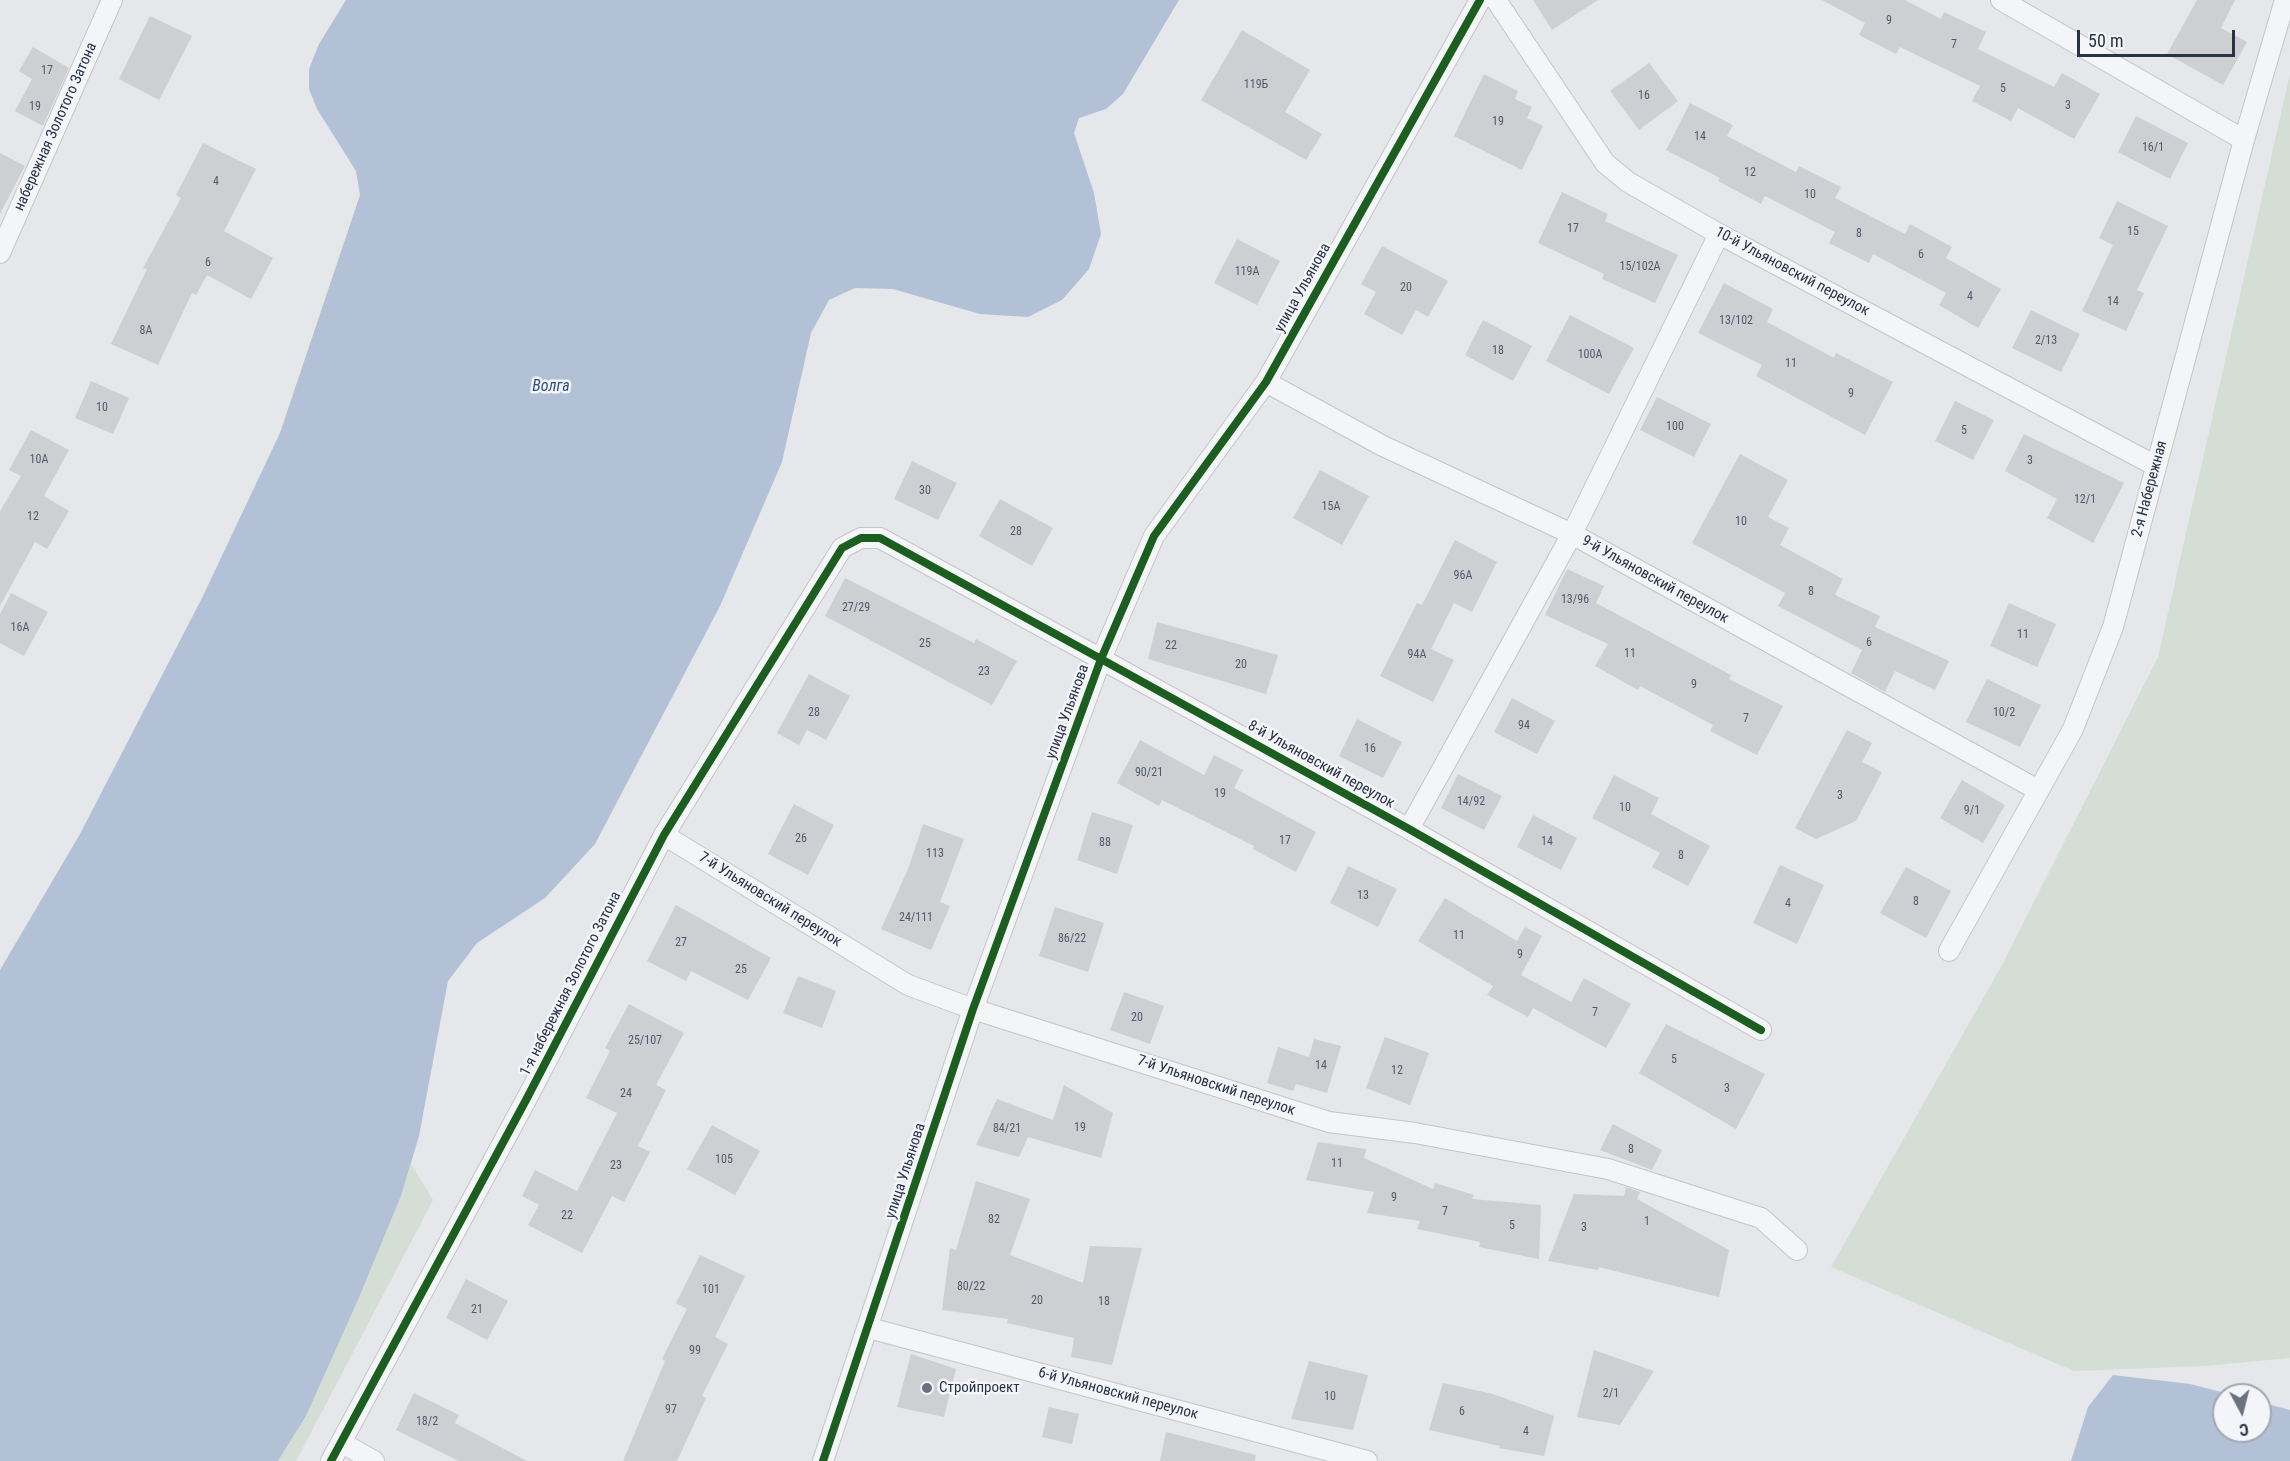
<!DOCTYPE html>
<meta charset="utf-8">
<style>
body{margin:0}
#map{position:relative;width:2290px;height:1461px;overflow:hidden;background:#e5e7ea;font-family:"Roboto Condensed",sans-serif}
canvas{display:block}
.north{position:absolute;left:2212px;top:1383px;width:60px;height:60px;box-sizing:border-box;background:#f3f5f9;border:2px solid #a2a7b1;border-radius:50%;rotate:173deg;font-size:16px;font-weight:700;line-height:24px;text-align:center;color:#293246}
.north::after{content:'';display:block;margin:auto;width:21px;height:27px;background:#6b717f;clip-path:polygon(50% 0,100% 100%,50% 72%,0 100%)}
.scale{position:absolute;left:2077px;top:30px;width:158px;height:27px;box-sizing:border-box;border:3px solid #293246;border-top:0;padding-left:8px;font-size:18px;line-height:21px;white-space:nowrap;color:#293246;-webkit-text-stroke:4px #f3f5f9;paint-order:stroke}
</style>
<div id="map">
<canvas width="2290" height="1461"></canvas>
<div class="north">С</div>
<div class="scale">50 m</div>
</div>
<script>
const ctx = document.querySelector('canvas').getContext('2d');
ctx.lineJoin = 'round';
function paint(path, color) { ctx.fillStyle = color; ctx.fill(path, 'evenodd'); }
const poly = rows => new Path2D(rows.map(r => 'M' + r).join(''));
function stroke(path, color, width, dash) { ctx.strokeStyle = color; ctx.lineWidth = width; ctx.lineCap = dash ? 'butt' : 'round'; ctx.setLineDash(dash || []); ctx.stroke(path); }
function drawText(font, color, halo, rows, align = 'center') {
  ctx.font = font + ' "Roboto Condensed",sans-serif'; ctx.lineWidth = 5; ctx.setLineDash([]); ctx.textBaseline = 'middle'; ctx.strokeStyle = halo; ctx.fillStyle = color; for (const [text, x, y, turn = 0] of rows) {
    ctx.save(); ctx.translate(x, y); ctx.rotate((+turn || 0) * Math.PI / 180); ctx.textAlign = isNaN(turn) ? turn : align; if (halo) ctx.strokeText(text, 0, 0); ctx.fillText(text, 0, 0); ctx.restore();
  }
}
paint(poly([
 [2290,74,2290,1358,2204,1366,2074,1371,1831,1267,2002,965,2158,657],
 [411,1164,433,1200,296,1461,278,1461,306,1416,358,1300,401,1196]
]), '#d4ded5');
paint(poly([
 [346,0,1179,0,1123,94,1106,109,1079,118,1074,133,1094,193,1101,234,1089,269,1062,300,1028,317,980,314,893,289,855,288,829,300,811,333,782,462,720,606,595,844,545,898,477,943,448,981,419,1136,401,1196,358,1300,306,1416,278,1461,0,1461,0,970,80,834,202,598,280,433,360,195,356,171,317,109,309,89,309,69,319,44],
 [2113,1375,2190,1384,2233,1395,2224,1395,2224,1431,2260,1431,2260,1402,2290,1410,2290,1461,2071,1461,2088,1407]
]), '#b2c1d6');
paint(poly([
 [1533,0,1598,0,1552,30],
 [1822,0,1905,0,1941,19,1944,12,1986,32,1978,49,2054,87,2062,73,2100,94,2074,139,2018,108,2011,121,1972,101,1980,86,1900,47,1896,54,1859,35,1865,23],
 [2197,0,2235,0,2221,28,2247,42,2223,85,2167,54],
 [150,16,192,36,159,100,119,79],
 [1242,30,1310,70,1285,112,1322,134,1306,160,1201,100],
 [33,47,69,68,43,126,15,111,32,79,19,71],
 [1649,63,1678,101,1639,130,1610,91],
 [1484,74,1518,91,1515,99,1532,107,1527,118,1543,126,1522,170,1454,136],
 [1690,103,1733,125,1727,136,1796,172,1799,166,1841,187,1835,198,1905,234,1910,224,1952,247,1946,258,2001,289,1978,328,1939,305,1946,293,1873,254,1869,263,1829,243,1835,232,1765,196,1761,204,1718,181,1720,178,1666,150],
 [2136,116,2188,143,2170,179,2118,152],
 [203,143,256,169,224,231,273,258,251,299,207,275,196,295,192,293,158,365,111,344,147,269,143,268,181,198,176,195],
 [0,153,25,166,0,214],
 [1562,192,1608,214,1605,221,1678,255,1655,303,1602,279,1604,274,1538,243],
 [2117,201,2168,226,2137,290,2144,293,2126,331,2082,311,2113,245,2099,238],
 [1237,239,1280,261,1257,305,1214,283],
 [1382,246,1448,281,1428,317,1416,310,1402,335,1364,314,1376,292,1361,284],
 [1724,283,1773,309,1767,322,1834,358,1836,353,1893,382,1865,435,1756,376,1762,365,1698,333],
 [2031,310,2080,334,2061,372,2012,348],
 [1570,315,1634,348,1609,394,1546,361],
 [1483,320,1532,346,1513,381,1465,355],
 [91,381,129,398,113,434,75,418],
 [1657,397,1711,424,1694,457,1640,430],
 [1955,401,1994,420,1973,460,1935,441],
 [31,430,69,450,44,496,69,511,47,549,35,542,0,606,0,511,21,476,9,470],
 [2024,434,2124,483,2093,543,2047,518,2057,499,2005,471],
 [1740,454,1788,480,1768,517,1789,528,1780,545,1843,579,1835,595,1880,616,1875,627,1949,661,1935,690,1895,671,1885,692,1851,673,1862,650,1778,606,1785,593,1692,543],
 [912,461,957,483,938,520,894,499],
 [1320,470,1369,496,1342,545,1293,518],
 [1000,499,1053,528,1032,566,979,536],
 [1455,540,1497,562,1472,612,1454,603,1431,649,1454,660,1433,702,1380,676,1417,603,1422,605],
 [1567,569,1604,586,1596,603,1731,675,1729,679,1783,706,1757,755,1710,731,1713,725,1640,686,1638,690,1595,666,1608,644,1545,615],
 [845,578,974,643,976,639,1017,661,992,705,825,616],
 [11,593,48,612,24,656,0,643,0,614],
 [2009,603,2056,624,2037,667,1990,646],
 [1157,622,1278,655,1266,694,1148,659],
 [809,674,850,696,826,740,807,730,799,745,777,733],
 [1987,679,2041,705,2020,747,1966,722],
 [1512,698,1555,721,1537,754,1494,732],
 [1357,719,1402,742,1383,778,1339,756],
 [1847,730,1872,743,1862,762,1882,772,1856,821,1816,839,1795,828],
 [1140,740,1204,775,1214,755,1243,770,1234,788,1316,832,1296,872,1253,849,1254,846,1162,800,1159,806,1117,783],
 [1458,774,1502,796,1484,830,1441,808],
 [1614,775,1659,798,1651,814,1710,846,1688,886,1652,867,1660,853,1592,818],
 [1962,780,2005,805,1983,843,1940,818],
 [794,804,834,825,808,875,768,854],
 [1092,812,1133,825,1117,874,1077,860],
 [1533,815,1577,838,1561,870,1517,847],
 [923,824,964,839,940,902,950,906,931,950,881,929,908,869],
 [1780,865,1824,885,1797,944,1753,923],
 [1348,866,1397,889,1378,927,1330,903],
 [1906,867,1951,891,1926,938,1880,913],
 [1445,898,1517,941,1525,927,1542,936,1521,975,1571,1002,1584,978,1631,1004,1606,1048,1533,1008,1528,1017,1487,995,1493,986,1418,941],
 [676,905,771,958,748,1000,691,971,686,981,647,961],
 [1055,907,1104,923,1088,972,1039,956],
 [798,976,836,991,822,1028,783,1013],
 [1124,992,1164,1006,1150,1044,1110,1030],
 [629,1004,684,1033,656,1085,666,1090,638,1146,650,1152,624,1202,612,1196,582,1253,528,1225,539,1205,522,1196,535,1170,577,1191,617,1113,586,1098,610,1051,605,1048],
 [1666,1024,1765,1074,1736,1129,1639,1073],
 [1385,1037,1429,1053,1410,1105,1366,1088],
 [1314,1039,1341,1046,1327,1093,1296,1084,1293,1091,1267,1083,1278,1047,1309,1057],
 [1064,1085,1113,1113,1101,1158,1028,1137,1019,1157,976,1145,997,1099,1053,1120],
 [1613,1124,1662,1150,1652,1170,1600,1150],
 [712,1125,760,1151,735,1195,687,1169],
 [1318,1142,1366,1149,1364,1158,1433,1189,1435,1183,1474,1195,1472,1199,1541,1205,1539,1259,1479,1247,1480,1242,1417,1229,1420,1221,1367,1213,1374,1192,1306,1180],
 [976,1181,1030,1199,1010,1255,1083,1283,1090,1246,1142,1248,1112,1365,1071,1357,1074,1338,1007,1323,1008,1319,942,1310,950,1248,956,1250],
 [1626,1187,1640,1192,1637,1199,1729,1250,1719,1297,1599,1267,1598,1270,1548,1261,1574,1194,1624,1196],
 [700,1255,745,1276,715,1337,728,1344,702,1396,706,1398,677,1461,623,1461,665,1361,662,1359,687,1309,676,1303],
 [466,1279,508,1301,487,1340,446,1318],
 [1594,1350,1654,1371,1620,1425,1577,1417],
 [911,1354,956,1369,944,1417,897,1407],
 [1309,1361,1368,1375,1353,1430,1291,1419],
 [1443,1383,1493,1394,1554,1416,1544,1456,1499,1448,1500,1446,1429,1430],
 [414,1393,459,1415,455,1423,527,1461,459,1461,396,1430],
 [1049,1407,1079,1414,1072,1444,1042,1437],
 [1166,1432,1256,1455,1255,1461,1160,1461]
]), '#cdcfd3');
const street = poly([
 [1496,0,1605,163,1628,182,1719,234,2156,466],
 [2001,0,2244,140],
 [0,253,112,0],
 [1266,382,1383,446,1572,534,2038,790],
 [1409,829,1572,534,1719,234],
 [664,835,908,985,973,1009,1329,1122,1415,1133,1608,1169,1761,1218,1797,1250],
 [1949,951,2073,729,2113,627,2244,140,2285,0],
 [869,1328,1367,1461],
 [342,1443,374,1461],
 [331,1461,526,1100,664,835,842,548,861,538,880,538,1101,659,1409,829,1761,1030],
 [823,1461,973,1009,1101,659,1154,536,1266,382,1480,0]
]);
stroke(street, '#c3c5c8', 22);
stroke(street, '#f4f5f7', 20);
stroke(poly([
 [331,1461,526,1100,664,835,842,548,861,538,880,538,1101,659,1409,829,1761,1030],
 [823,1461,973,1009,1101,659,1154,536,1266,382,1480,0]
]), '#1b5e20', 8);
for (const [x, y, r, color] of [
 [927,1388,6,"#6b717f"]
]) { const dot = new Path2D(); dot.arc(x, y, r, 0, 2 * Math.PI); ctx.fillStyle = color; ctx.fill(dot); stroke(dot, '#f3f5f9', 2); }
drawText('12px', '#535a6a', null, [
 ["9",1889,21],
 ["7",1954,45],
 ["17",47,71],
 ["119Б",1256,85],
 ["5",2003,89],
 ["16",1644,96],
 ["3",2068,106],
 ["19",35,107],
 ["19",1498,122],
 ["14",1700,137],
 ["16/1",2153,148],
 ["12",1750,173],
 ["4",216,182],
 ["10",1810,195],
 ["17",1573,229],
 ["15",2133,232],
 ["8",1859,234],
 ["6",1921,255],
 ["6",208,263],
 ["15/102А",1640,267],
 ["119А",1247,272],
 ["20",1406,288],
 ["4",1970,297],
 ["14",2113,302],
 ["13/102",1736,321],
 ["8А",146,331],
 ["2/13",2046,341],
 ["18",1498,351],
 ["100А",1590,355],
 ["11",1791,364],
 ["9",1851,394],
 ["10",102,408],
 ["100",1675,427],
 ["5",1964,431],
 ["10А",39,460],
 ["3",2030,461],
 ["30",925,491],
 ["12/1",2085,500],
 ["15А",1331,507],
 ["12",33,517],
 ["10",1741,522],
 ["28",1016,532],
 ["96А",1463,576],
 ["8",1811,592],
 ["13/96",1575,600],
 ["27/29",856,608],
 ["16А",20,628],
 ["11",2023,635],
 ["6",1869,643],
 ["25",925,644],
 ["22",1171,646],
 ["11",1630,654],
 ["94А",1417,655],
 ["20",1241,665],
 ["23",984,672],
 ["9",1694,685],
 ["28",814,713],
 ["10/2",2004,713],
 ["7",1746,719],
 ["94",1524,726],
 ["16",1370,749],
 ["90/21",1149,773],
 ["19",1220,794],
 ["3",1840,796],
 ["14/92",1471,802],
 ["10",1625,808],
 ["9/1",1972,811],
 ["26",801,839],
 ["17",1285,841],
 ["14",1547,842],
 ["88",1105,843],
 ["113",935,854],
 ["8",1681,856],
 ["13",1363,896],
 ["8",1916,902],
 ["4",1788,904],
 ["24/111",916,918],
 ["11",1459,936],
 ["86/22",1072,939],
 ["27",681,943],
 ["9",1520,955],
 ["25",741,970],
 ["7",1595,1013],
 ["20",1137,1018],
 ["25/107",645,1041],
 ["5",1674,1060],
 ["14",1321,1066],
 ["12",1397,1071],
 ["3",1727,1089],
 ["24",626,1094],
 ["19",1080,1128],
 ["84/21",1007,1129],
 ["8",1631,1150],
 ["105",724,1160],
 ["11",1337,1164],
 ["23",616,1166],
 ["9",1394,1198],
 ["7",1445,1212],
 ["22",567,1216],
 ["82",994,1220],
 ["1",1647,1222],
 ["5",1512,1226],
 ["3",1584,1228],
 ["80/22",971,1287],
 ["101",711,1290],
 ["20",1037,1301],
 ["18",1104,1302],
 ["21",477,1310],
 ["99",695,1351],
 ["2/1",1611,1394],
 ["10",1330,1397],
 ["97",671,1410],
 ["6",1462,1412],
 ["18/2",427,1422],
 ["4",1526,1432]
]);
drawText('15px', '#293246', '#f3f5f9', [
 ["набережная Золотого Затона",56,127,-66],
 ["10-й Ульяновский переулок",1792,272,28],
 ["улица Ульянова",1303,288,-61],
 ["2-я Набережная",2150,489,-75],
 ["9-й Ульяновский переулок",1655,580,29],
 ["улица Ульянова",1068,712,-70],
 ["8-й Ульяновский переулок",1321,765,29],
 ["7-й Ульяновский переулок",770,900,32],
 ["1-я набережная Золотого Затона",571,984,-63],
 ["7-й Ульяновский переулок",1216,1086,18],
 ["улица Ульянова",906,1171,-72],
 ["6-й Ульяновский переулок",1118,1394,15]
]);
drawText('15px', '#293246', '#f3f5f9', [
 ["Стройпроект",939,1388]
], 'left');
drawText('italic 16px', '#2f4e7e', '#f3f5f9', [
 ["Волга",551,387]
]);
</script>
